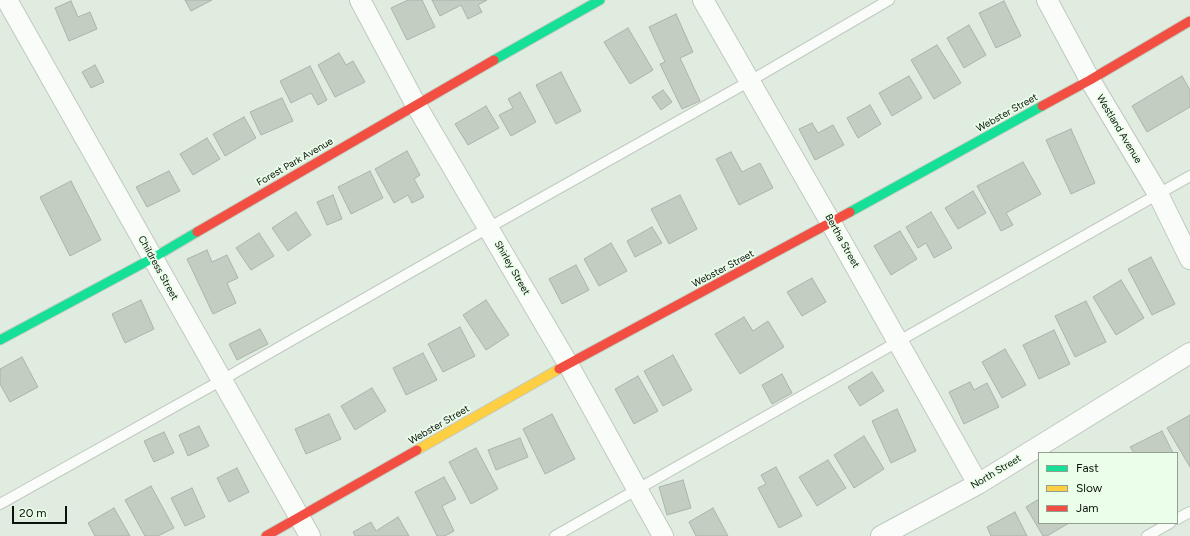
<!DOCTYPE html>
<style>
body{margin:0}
#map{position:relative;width:1190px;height:536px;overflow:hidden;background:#e0ecdf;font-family:Figtree,sans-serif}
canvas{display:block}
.legend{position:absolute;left:1038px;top:452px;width:140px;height:72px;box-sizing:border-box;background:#ebfeea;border:1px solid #91a091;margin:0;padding:5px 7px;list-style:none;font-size:12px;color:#0b130b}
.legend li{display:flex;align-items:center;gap:8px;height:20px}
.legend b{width:20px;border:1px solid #91a091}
.scale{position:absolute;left:12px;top:506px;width:55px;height:18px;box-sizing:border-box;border:2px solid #0b130b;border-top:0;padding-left:5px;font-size:12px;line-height:14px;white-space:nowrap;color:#0b130b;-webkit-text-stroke:3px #ebfeea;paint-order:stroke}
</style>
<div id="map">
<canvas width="1190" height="536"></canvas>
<ul class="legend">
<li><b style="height:5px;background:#16e098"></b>Fast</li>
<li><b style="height:5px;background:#ffcf43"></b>Slow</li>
<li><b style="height:5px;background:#f24e42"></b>Jam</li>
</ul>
<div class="scale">20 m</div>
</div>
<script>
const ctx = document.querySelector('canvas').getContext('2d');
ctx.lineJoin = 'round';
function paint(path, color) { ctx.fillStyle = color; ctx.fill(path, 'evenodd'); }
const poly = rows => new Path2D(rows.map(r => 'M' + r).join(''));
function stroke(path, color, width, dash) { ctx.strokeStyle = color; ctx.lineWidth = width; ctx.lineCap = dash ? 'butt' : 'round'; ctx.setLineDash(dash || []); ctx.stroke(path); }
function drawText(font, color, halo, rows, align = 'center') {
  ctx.font = font + ' Figtree,sans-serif'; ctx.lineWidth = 3.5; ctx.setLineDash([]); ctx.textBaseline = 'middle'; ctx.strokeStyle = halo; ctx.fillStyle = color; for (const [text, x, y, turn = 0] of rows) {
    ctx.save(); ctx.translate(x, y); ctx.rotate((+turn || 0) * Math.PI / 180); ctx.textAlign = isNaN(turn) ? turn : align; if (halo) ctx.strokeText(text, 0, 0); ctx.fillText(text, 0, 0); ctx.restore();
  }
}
const building = poly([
 [185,0,212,0,191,11,185,0],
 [408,0,422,0,435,27,407,40,391,8,408,0],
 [432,0,487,0,478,5,482,12,468,19,461,5,440,16,432,0],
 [71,1,78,17,90,12,97,29,69,41,55,8,71,1],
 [1004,1,1021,36,996,48,979,13,1004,1],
 [676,14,693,52,680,58,700,101,682,109,660,64,665,62,649,27,676,14],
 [969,25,986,55,964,68,947,38,969,25],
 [628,28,653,70,630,84,604,42,628,28],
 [937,45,961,83,934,99,911,60,937,45],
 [339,53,346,65,353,61,365,82,335,97,318,65,339,53],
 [95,65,104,82,91,88,82,72,95,65],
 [310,66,327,100,318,105,311,93,291,103,280,81,310,66],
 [561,72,581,111,556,124,536,85,561,72],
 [909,76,922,98,892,116,879,93,909,76],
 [1182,76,1190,90,1190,107,1147,132,1132,106,1182,76],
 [663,90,672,102,661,110,652,97,663,90],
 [520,92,536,122,511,136,499,115,513,108,508,99,520,92],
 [282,98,293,121,261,135,250,112,282,98],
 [870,105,881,124,858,138,847,118,870,105],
 [486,106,499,128,468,145,455,124,486,106],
 [244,117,256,138,225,156,213,134,244,117],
 [812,123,818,133,833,125,844,145,815,160,799,129,812,123],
 [1071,129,1095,183,1071,194,1046,140,1071,129],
 [207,138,220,159,193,175,180,154,207,138],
 [407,151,420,175,414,179,424,197,412,203,408,195,394,203,375,169,407,151],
 [731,152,742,172,760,163,773,188,739,205,716,159,731,152],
 [1023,162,1041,194,1006,213,1013,225,1001,231,977,186,1023,162],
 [169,171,180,191,147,207,136,187,169,171],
 [370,171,383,198,351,214,338,187,370,171],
 [71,181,101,240,70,256,40,197,71,181],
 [973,191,986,213,958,229,945,208,973,191],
 [333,195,342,219,327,225,317,202,333,195],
 [680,195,697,229,669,244,651,209,680,195],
 [296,212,311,235,288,251,272,228,296,212],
 [931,212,952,248,934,258,926,243,918,248,906,227,931,212],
 [652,227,662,243,635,257,627,241,652,227],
 [900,231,917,259,891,275,874,246,900,231],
 [259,233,274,256,251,270,236,248,259,233],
 [611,243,627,271,599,286,584,259,611,243],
 [207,250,212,262,227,255,238,278,227,283,236,303,213,314,187,259,207,250],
 [1151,257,1175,304,1152,315,1128,269,1151,257],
 [576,265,589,290,562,304,549,279,576,265],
 [812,278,826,302,802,316,787,292,812,278],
 [1121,280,1144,318,1116,335,1093,297,1121,280],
 [141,300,154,329,125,343,112,314,141,300],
 [486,300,509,335,486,350,463,315,486,300],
 [1086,301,1106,342,1075,357,1055,316,1086,301],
 [744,317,753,331,768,321,784,347,740,374,715,334,744,317],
 [460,327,475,356,443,372,428,344,460,327],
 [260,329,268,344,237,360,229,344,260,329],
 [1054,330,1070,364,1039,379,1023,345,1054,330],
 [1005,349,1026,385,1002,398,982,362,1005,349],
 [423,353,437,380,406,395,393,368,423,353],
 [673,355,692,390,663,406,644,371,673,355],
 [22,357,38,387,10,402,0,384,0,369,22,357],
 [872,372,884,391,860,406,848,387,872,372],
 [782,374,792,393,772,404,762,385,782,374],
 [638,376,658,411,634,424,615,389,638,376],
 [970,382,974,390,987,383,999,407,964,424,949,392,970,382],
 [372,388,386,411,355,430,341,406,372,388],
 [897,409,916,451,891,463,872,421,897,409],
 [329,414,341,439,306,454,295,429,329,414],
 [552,414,575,459,545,474,523,429,552,414],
 [1190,415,1190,467,1167,428,1190,415],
 [199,426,209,446,188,456,179,435,199,426],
 [1162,431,1173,453,1134,453,1130,447,1162,431],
 [164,432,174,453,154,462,144,441,164,432],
 [864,436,884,469,854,488,834,455,864,436],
 [520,438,528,457,496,470,488,450,520,438],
 [476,448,498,489,471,504,449,462,476,448],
 [828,460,846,488,817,506,799,477,828,460],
 [776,467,802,516,779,528,758,488,766,484,761,475,776,467],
 [237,468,249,492,229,502,217,478,237,468],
 [444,477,456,499,442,506,454,531,445,536,437,536,415,492,444,477],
 [683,480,691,508,667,515,659,487,683,480],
 [151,486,174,528,158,536,145,536,125,500,151,486],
 [192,488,205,517,185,526,171,498,192,488],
 [1039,499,1039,523,1069,523,1047,536,1043,536,1026,507,1039,499],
 [114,508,130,536,95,536,88,523,114,508],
 [713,508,728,536,696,536,689,522,713,508],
 [1015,512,1027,536,991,536,987,527,1015,512],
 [398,517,409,536,355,536,353,532,371,522,376,531,398,517]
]);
paint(building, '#c3cdc2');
stroke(building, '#abb4aa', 1);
const lane = poly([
 [0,504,222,380,488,228,750,81,889,0],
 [1177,519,1190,512],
 [555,536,1190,176],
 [1147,536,1170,523]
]);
const street = poly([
 [7,0,310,536],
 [360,0,416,105,568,364,663,536],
 [703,0,831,223,978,484],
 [1047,0,1090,80,1158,194,1190,259],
 [881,536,978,484,1190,353]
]);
const fast = poly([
 [494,60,600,0],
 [850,212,1042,106],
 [0,340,153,258,197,232]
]);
const slow = poly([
 [417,450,559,369]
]);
const jam = poly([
 [1042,106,1090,80,1190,21],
 [197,232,494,60],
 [559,369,850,212],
 [266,536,417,450]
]);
stroke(lane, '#c0c9bf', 12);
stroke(street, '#c0c9bf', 22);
stroke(fast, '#c0c9bf', 11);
stroke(slow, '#c0c9bf', 11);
stroke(jam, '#c0c9bf', 11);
stroke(lane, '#fafcfa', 10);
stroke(street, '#fafcfa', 20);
stroke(fast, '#16e098', 9);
stroke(slow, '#ffcf43', 9);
stroke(jam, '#f24e42', 9);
drawText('10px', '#0b130b', '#ebfeea', [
 ["Webster Street",1007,113,-29],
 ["Westland Avenue",1119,129,59],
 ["Forest Park Avenue",295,162,-30],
 ["Bertha Street",842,241,61],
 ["Childress Street",158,268,61],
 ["Shirley Street",512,268,60],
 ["Webster Street",723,269,-28],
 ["Webster Street",439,425,-30],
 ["North Street",996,472,-31]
]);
</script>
